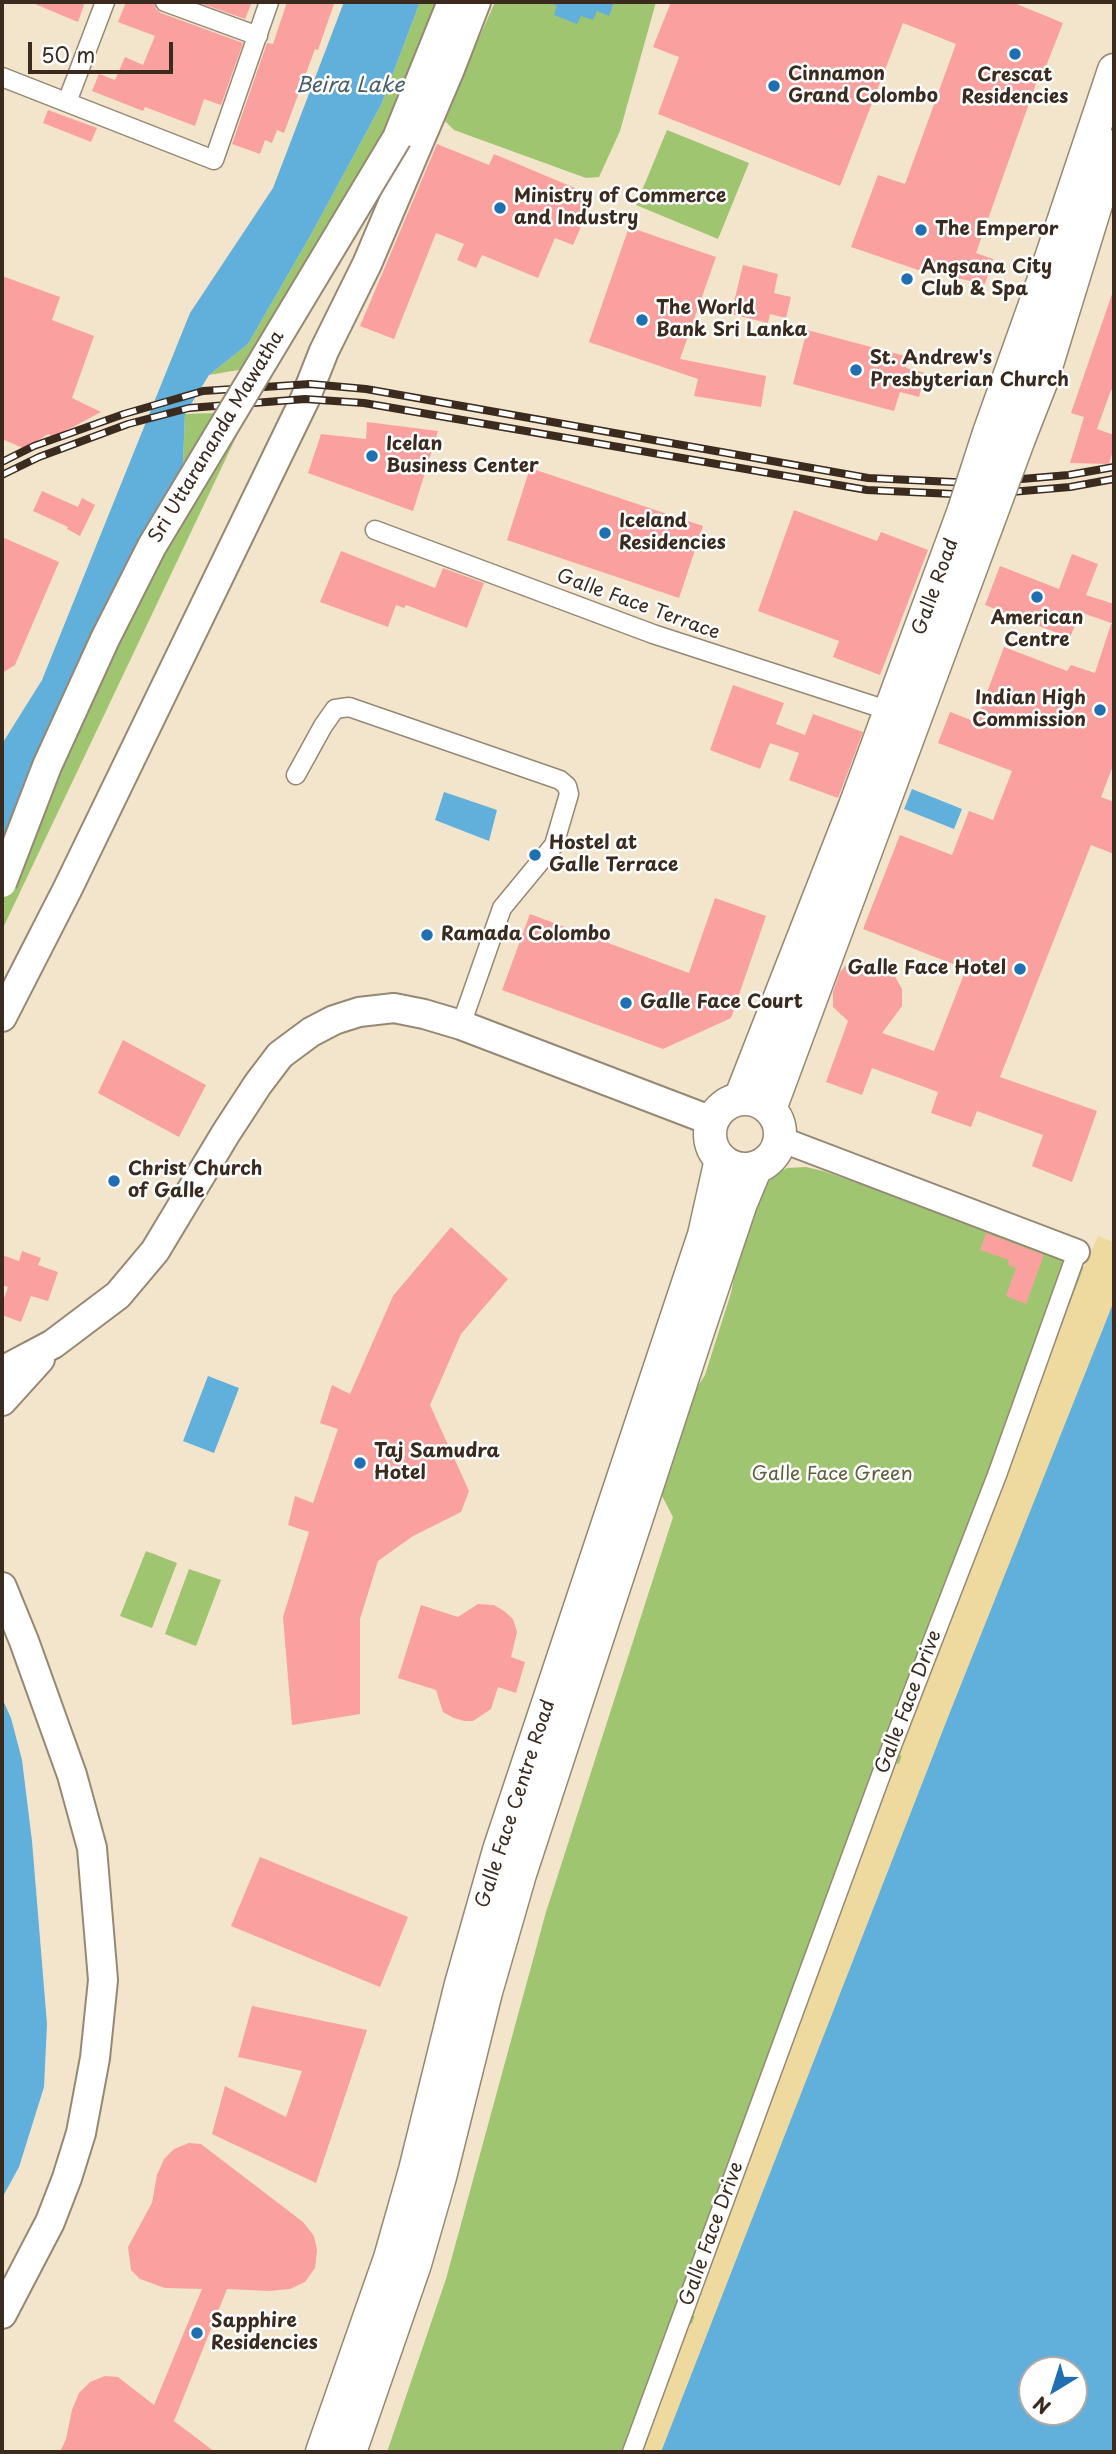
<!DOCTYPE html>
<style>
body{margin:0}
#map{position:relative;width:1116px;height:2454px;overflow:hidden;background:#f2e5cb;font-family:"Playpen Sans",sans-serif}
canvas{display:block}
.frame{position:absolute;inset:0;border:4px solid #3b2a1e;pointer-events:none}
.north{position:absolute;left:1018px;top:2356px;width:70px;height:70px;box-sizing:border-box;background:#fff;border:2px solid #b1aaa5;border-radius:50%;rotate:218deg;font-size:19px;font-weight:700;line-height:28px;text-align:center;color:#3b2a1e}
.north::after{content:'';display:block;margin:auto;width:24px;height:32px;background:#1f6fb2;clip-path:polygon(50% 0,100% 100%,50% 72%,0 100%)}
.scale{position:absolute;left:28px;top:42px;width:145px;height:32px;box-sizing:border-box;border:4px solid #3b2a1e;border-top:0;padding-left:9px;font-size:21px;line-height:24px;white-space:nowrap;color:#3b2a1e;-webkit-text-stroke:5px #fff;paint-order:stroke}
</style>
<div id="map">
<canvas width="1116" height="2454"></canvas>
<div class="frame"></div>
<div class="north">N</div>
<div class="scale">50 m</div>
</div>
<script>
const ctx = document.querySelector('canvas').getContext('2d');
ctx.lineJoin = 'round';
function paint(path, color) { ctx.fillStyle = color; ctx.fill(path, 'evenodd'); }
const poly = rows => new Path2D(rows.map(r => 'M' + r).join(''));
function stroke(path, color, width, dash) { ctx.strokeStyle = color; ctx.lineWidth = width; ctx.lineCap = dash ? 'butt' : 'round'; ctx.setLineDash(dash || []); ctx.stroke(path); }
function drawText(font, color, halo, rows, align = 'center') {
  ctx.font = font + ' "Playpen Sans",sans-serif'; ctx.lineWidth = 5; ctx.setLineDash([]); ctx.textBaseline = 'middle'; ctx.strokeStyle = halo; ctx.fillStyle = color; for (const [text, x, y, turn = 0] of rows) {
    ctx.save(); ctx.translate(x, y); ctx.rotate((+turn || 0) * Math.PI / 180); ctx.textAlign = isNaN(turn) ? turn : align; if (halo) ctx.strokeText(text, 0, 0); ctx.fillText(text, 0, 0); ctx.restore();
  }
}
paint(poly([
 [420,2,439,2,391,115,355,188,244,369,209,375,248,344,313,231,381,105],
 [495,2,656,2,620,131,599,177,586,178,454,130,445,121,446,113],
 [667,130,749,163,718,239,636,205],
 [248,412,2,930,2,869,183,463,185,414],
 [806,1167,823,1171,890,1194,1084,1267,898,1753,902,1756,691,2315,695,2316,692,2325,640,2452,387,2452,446,2279,546,1912,673,1517,661,1494,683,1410,705,1375,731,1293,737,1262,748,1225,764,1186,776,1174,787,1168],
 [146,1551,177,1563,152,1628,120,1616],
 [189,1569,221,1580,196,1646,165,1634]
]), '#a0c570');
paint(poly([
 [1098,1236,1114,1242,1114,1301,950,1712,661,2452,640,2452,688,2323,692,2324,695,2316,691,2314,894,1763,899,1764,902,1756,898,1754,1084,1267]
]), '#eeda9e');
paint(poly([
 [344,2,420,2,381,105,313,231,248,344,209,375,185,414,183,463,148,562,2,869,2,744,42,680,190,313,273,188],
 [547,2,614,2,609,16,597,11,593,20,581,16,577,24,554,15,557,6],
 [912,789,962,809,954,829,904,809],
 [444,792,497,810,489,841,435,820],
 [1114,1301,1114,2452,661,2452,950,1712],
 [1074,2370,1074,2412,1032,2412,1032,2370],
 [208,1376,239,1388,214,1453,183,1441],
 [2,1698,11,1718,22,1760,32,1841,47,2024,44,2087,19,2167,2,2198]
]), '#61afdb');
paint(poly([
 [30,2,85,2,78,22],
 [126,2,154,2,156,9,161,13,243,43,221,105,204,99,195,126,145,107,143,111,92,91,99,74,115,80,125,57,143,65,155,36,118,22],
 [197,2,252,2,245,19],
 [287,2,326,2,334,4,318,50,315,49,284,133,277,130,272,143,265,140,260,154,232,144,267,43,273,44],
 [671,2,1012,2,1063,23,1041,79,1038,78,976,253,993,259,985,284,918,270,851,247,878,175,905,184,956,44,903,23,840,186,658,114,679,57,653,47],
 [48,110,97,128,91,142,43,123],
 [437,144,489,165,494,154,594,196,573,245,555,238,538,278,482,255,476,268,457,260,464,244,436,233,394,339,360,326],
 [629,227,716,257,680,359,766,376,761,407,694,396,698,379,589,342],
 [743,265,778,274,774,293,791,297,786,318,770,314,768,323,731,314],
 [2,276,60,297,52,320,94,336,72,398,101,412,54,437,48,434,25,449,2,439],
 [1112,294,1114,294,1114,391,1111,390,1097,429,1114,435,1114,447,1109,464,1070,463,1084,417,1071,413],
 [807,330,909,357,906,368,925,373,919,397,900,392,894,411,793,384],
 [367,422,438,431,413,511,308,473,321,434,366,439],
 [530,468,703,526,679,598,507,540],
 [42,491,78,507,82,498,95,505,80,536,67,529,68,527,33,511],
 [794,510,877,541,881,532,928,550,880,675,833,657,839,641,758,611],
 [2,537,59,562,15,665,2,673],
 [341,551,435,588,443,568,484,583,467,628,406,605,404,608,396,605,388,627,320,602],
 [1072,554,1098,564,1086,595,1114,604,1114,624,1080,612,1070,638,985,605,1000,566,1059,589],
 [1111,624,1114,625,1114,763,1101,797,1114,802,1114,854,1091,845,1000,1077,1097,1111,1072,1182,1032,1166,1043,1135,977,1111,971,1127,931,1113,938,1092,872,1068,862,1095,826,1082,848,1021,833,1007,833,992,840,972,847,964,879,961,892,971,902,989,902,1006,882,1033,934,1051,966,969,863,929,900,835,952,855,969,811,993,820,1012,771,938,743,950,712,976,722,1004,647,1067,671,1071,665,1095,673],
 [733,685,784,703,776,724,805,735,813,714,863,732,838,798,789,780,799,753,770,743,760,769,710,750],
 [715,898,766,916,731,1018,663,1049,502,990,530,914,689,973],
 [123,1040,206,1085,179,1137,98,1093],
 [451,1227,508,1279,461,1334,430,1405,469,1491,461,1512,413,1536,378,1561,360,1619,360,1714,292,1725,283,1617,309,1532,288,1525,295,1496,313,1503,338,1429,320,1423,332,1385,350,1394,393,1296],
 [986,1233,1044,1255,1026,1304,1006,1296,1016,1268,1008,1265,1009,1260,980,1250],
 [22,1251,41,1258,38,1265,58,1272,48,1301,31,1296,21,1322,2,1315,2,1304,8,1287,2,1285,2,1255,19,1261],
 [478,1604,494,1605,504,1611,513,1619,517,1632,511,1657,525,1662,516,1693,498,1687,491,1709,473,1721,464,1721,454,1718,443,1712,436,1690,398,1678,421,1605,458,1617],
 [260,1857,408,1917,380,1987,231,1926],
 [252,2006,367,2030,316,2183,212,2134,225,2086,286,2117,302,2071,238,2057],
 [189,2143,201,2144,303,2222,314,2236,317,2250,315,2268,305,2282,290,2289,269,2291,227,2289,174,2421,215,2452,60,2452,66,2439,72,2410,79,2393,90,2382,105,2376,118,2377,154,2405,202,2289,165,2288,140,2279,131,2270,128,2247,152,2203,157,2175,164,2159,174,2149]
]), '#faa09e');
const street = poly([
 [165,2,258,36],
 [2,77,214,160,269,2],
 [67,102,105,2],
 [375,530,653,634,890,711],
 [296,775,323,726,335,709,349,707,560,780,567,786,569,794,554,845,502,908,461,1025],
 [632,2452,888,1756,997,1475,1077,1252]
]);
const secondary = poly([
 [780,1139,1077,1252]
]);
const primary = poly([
 [397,138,452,2],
 [2,1017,68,888,305,399,324,351,367,264,450,69,476,2],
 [2,1371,53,1344,118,1295,155,1251,226,1133,258,1084,280,1055,311,1032,334,1020,359,1012,394,1008,424,1014,461,1025,712,1121],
 [2,1401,40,1359],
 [2,1587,24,1641,72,1775,92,1848,103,1980,95,2058,81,2133,67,2178,50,2222,2,2314]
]);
const highway = poly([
 [989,433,1043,282,1114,70],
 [1020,436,1042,380,1114,146],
 [740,1099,856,803,964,510],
 '710 1134a35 35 0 1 1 70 0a35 35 0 1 1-70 0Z',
 [770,1109,987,525],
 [322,2452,390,2258,415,2170,461,1984,499,1850,704,1235,721,1159],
 [350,2452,415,2264,440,2177,486,1992,520,1874,699,1328,741,1203,756,1167]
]);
stroke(street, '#968874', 21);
stroke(secondary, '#968874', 28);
stroke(primary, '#968874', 32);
stroke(highway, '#968874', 35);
stroke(street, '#fff', 18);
stroke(secondary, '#fff', 24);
stroke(primary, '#fff', 28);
stroke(highway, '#fff', 32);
const rail = poly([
 [2,462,34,446,124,414,203,391,310,384,366,389,868,478,974,483,1069,475,1114,467],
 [2,475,39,457,128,424,189,408,305,399,364,403,867,490,975,495,1070,487,1114,479]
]);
stroke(rail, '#3b2a1e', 8);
stroke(rail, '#fff', 5, [16]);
const primaryBridge = poly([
 [2,883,47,766,105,639,152,546,397,138]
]);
const highwayBridge = poly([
 [964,510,989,433],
 [987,525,1020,436]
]);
stroke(primaryBridge, '#968874', 32, []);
stroke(highwayBridge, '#968874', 35, []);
stroke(primaryBridge, '#fff', 28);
stroke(highwayBridge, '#fff', 32);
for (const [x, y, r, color] of [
 [1015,54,7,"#1f6fb2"],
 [774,86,7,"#1f6fb2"],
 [500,208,7,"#1f6fb2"],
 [921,230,7,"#1f6fb2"],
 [907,279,7,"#1f6fb2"],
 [642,320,7,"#1f6fb2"],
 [856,370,7,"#1f6fb2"],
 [372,456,7,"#1f6fb2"],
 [605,533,7,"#1f6fb2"],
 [1037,597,7,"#1f6fb2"],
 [1100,710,7,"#1f6fb2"],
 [535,855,7,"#1f6fb2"],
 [427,935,7,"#1f6fb2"],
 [1020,969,7,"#1f6fb2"],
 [626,1003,7,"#1f6fb2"],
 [114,1181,7,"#1f6fb2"],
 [360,1463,7,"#1f6fb2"],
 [197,2333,7,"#1f6fb2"]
]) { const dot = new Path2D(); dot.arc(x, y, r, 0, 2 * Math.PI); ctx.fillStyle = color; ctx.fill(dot); stroke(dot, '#fff', 2.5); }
drawText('bold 19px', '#3b2a1e', '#fff', [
 ["Cinnamon",788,75],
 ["Grand Colombo",788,97],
 ["Crescat",1015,76,"center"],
 ["Residencies",1015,98,"center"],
 ["Ministry of Commerce",514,197],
 ["and Industry",514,219],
 ["The Emperor",935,230],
 ["Angsana City",921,268],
 ["Club & Spa",921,290],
 ["The World",656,309],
 ["Bank Sri Lanka",656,331],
 ["St. Andrew's",870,359],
 ["Presbyterian Church",870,381],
 ["Icelan",386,445],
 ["Business Center",386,467],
 ["Iceland",619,522],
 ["Residencies",619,544],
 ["American",1037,619,"center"],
 ["Centre",1037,641,"center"],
 ["Indian High",1086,699,"right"],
 ["Commission",1086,721,"right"],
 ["Hostel at",549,844],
 ["Galle Terrace",549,866],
 ["Ramada Colombo",441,935],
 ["Galle Face Hotel",1006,969,"right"],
 ["Galle Face Court",640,1003],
 ["Christ Church",128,1170],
 ["of Galle",128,1192],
 ["Taj Samudra",374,1452],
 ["Hotel",374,1474],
 ["Sapphire",211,2322],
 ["Residencies",211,2344]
], 'left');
drawText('19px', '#3b2a1e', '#fff', [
 ["Sri Uttarananda Mawatha",217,437,-59],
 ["Galle Road",936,587,-70],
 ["Galle Face Terrace",638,605,20],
 ["Galle Face Drive",909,1702,-69],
 ["Galle Face Centre Road",516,1804,-72],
 ["Galle Face Drive",712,2234,-70]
]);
drawText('19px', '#5e603b', '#fff', [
 ["Galle Face Green",832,1475]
]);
drawText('italic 21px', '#4a5f6a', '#fff', [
 ["Beira Lake",350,86]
]);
</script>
